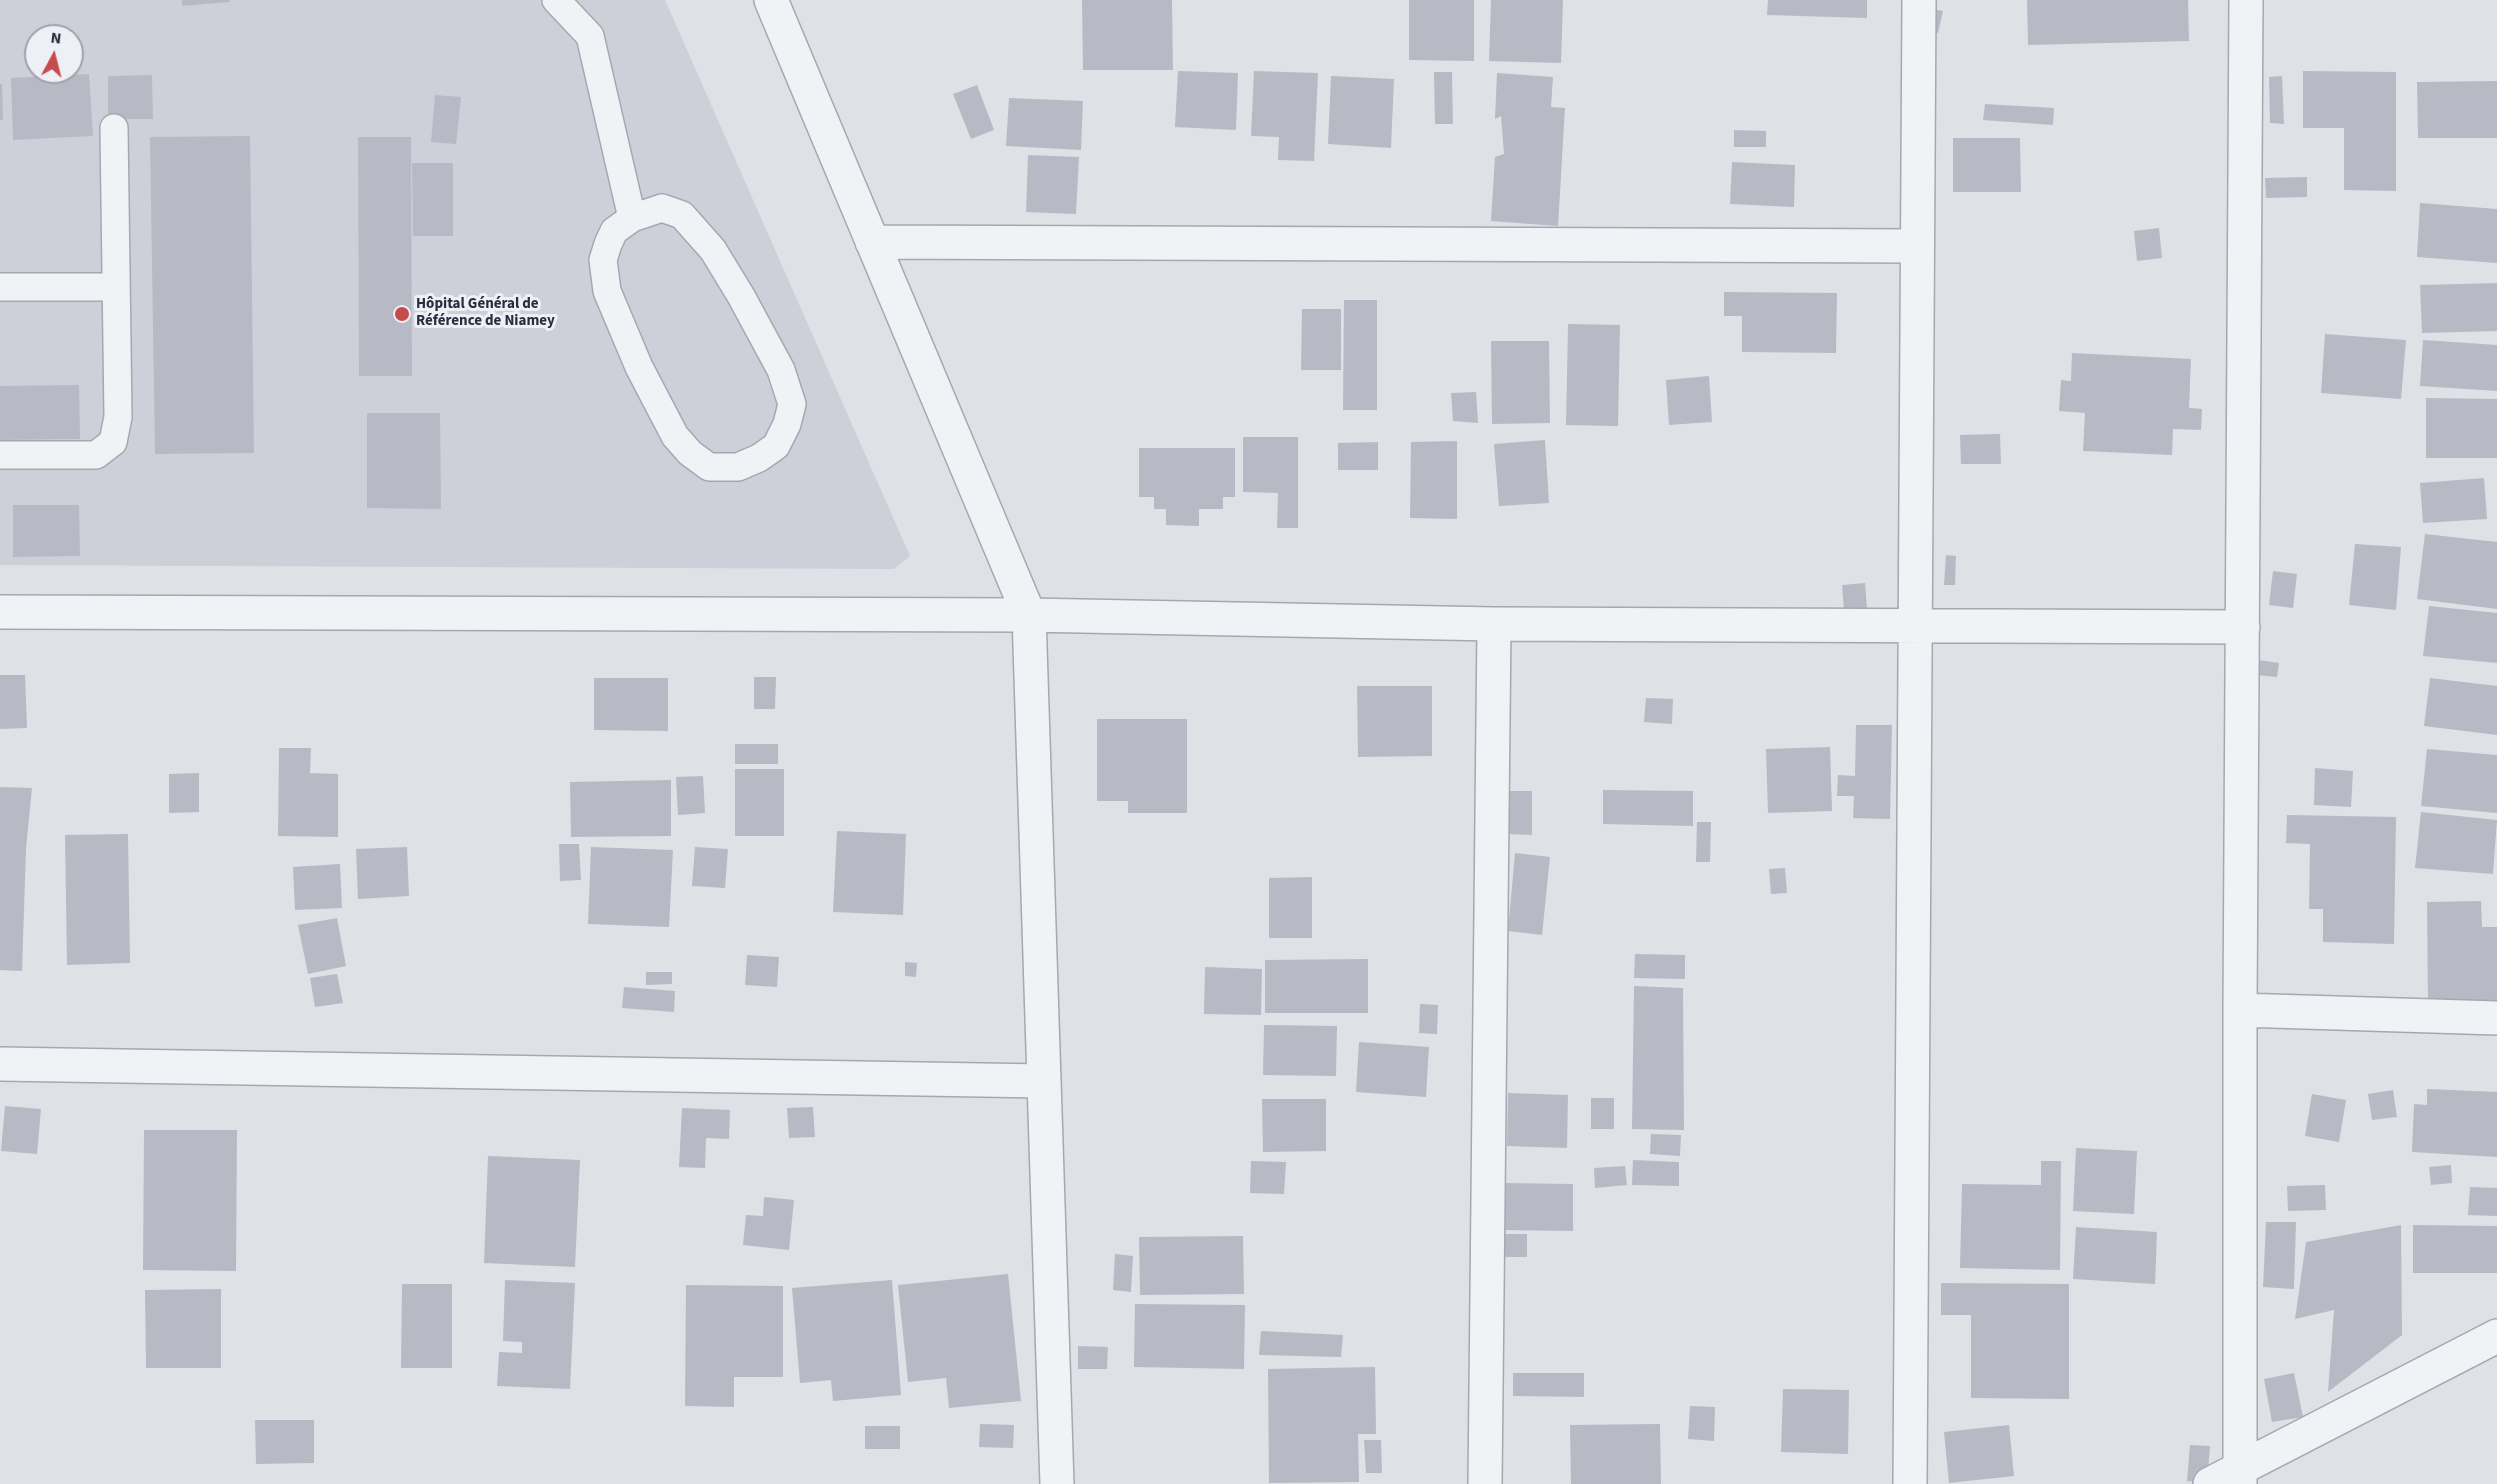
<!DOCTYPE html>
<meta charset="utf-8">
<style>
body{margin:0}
#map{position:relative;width:2497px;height:1484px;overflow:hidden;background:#dfe1e7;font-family:"Source Sans 3",sans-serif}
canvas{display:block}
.north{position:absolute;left:24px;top:24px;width:60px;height:60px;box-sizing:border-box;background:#eef0f5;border:2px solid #9fa2ac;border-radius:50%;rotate:7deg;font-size:16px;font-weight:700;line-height:24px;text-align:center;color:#292e3e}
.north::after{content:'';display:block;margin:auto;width:21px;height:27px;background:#c64b4d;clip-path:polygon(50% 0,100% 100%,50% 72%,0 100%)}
</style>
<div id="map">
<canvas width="2497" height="1484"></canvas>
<div class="north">N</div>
</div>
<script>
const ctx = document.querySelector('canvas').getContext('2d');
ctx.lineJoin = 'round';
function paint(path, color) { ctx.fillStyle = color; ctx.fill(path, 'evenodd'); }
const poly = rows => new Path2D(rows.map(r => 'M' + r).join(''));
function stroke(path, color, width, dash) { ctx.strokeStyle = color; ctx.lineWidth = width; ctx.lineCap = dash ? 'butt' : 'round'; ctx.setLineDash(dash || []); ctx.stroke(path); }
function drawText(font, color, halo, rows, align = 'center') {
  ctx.font = font + ' "Source Sans 3",sans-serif'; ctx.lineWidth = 6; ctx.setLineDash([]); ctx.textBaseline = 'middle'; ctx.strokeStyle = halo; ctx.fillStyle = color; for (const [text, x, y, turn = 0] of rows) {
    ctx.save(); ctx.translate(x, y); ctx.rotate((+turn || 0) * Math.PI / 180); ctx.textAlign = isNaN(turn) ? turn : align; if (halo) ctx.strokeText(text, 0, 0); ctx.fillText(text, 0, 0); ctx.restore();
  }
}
paint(poly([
 [0,0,665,0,910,556,894,569,0,565],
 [36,36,72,36,72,72,36,72]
]), '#cdd0d9');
paint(poly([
 [182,0,229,0,230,2,182,6],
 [1082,0,1172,0,1173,70,1083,70],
 [1409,0,1474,0,1474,61,1409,60],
 [1491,0,1563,0,1561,63,1489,61],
 [1768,0,1867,0,1867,18,1767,15],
 [2027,0,2188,0,2189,41,2028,45],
 [1933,9,1943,11,1938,33,1928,31],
 [1178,71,1238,73,1236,130,1175,127],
 [1254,71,1318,73,1314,161,1278,160,1279,137,1251,136],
 [2303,71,2396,72,2396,191,2344,190,2344,128,2303,128],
 [1434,72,1452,72,1453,124,1435,124],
 [1497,73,1553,77,1551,107,1565,108,1558,226,1491,221,1495,157,1504,154,1501,116,1495,119],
 [89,74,93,136,13,140,11,78],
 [152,75,153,119,108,119,108,76],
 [1331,76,1394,79,1391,148,1328,144],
 [2282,76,2284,124,2270,123,2269,77],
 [2497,81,2497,138,2418,138,2417,82],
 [0,84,2,84,3,120,0,120],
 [977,85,994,130,971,139,953,94],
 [435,95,461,97,456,144,431,142],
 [1009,98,1083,101,1081,150,1006,146],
 [1985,104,2054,108,2053,125,1983,120],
 [1734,130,1766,131,1766,147,1734,147],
 [250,136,254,453,155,454,150,137],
 [358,137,411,137,412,376,359,376],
 [1953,138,2020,138,2021,192,1953,192],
 [1028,155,1079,157,1076,214,1026,212],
 [1732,162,1795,165,1794,207,1730,204],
 [412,163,453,163,453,236,413,236],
 [2307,177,2307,197,2266,198,2265,178],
 [2420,203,2497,209,2497,263,2417,257],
 [2159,228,2162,258,2137,261,2134,231],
 [2497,283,2497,331,2422,333,2420,285],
 [1724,292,1837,293,1836,353,1742,352,1742,316,1724,316],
 [1344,300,1377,300,1377,410,1343,410],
 [1302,309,1341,309,1341,370,1301,370],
 [1568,324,1620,325,1618,426,1566,425],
 [2325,334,2406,340,2401,399,2321,393],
 [2423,340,2497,345,2497,391,2420,386],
 [1491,341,1549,341,1550,423,1492,424],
 [2072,353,2191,359,2189,408,2202,409,2201,430,2173,429,2172,455,2083,451,2085,413,2059,411,2061,380,2071,381],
 [1709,376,1712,422,1669,425,1666,380],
 [79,385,80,439,0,440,0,386],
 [1476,392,1478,423,1453,421,1451,393],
 [2426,398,2497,399,2497,458,2426,458],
 [367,413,440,413,441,509,367,508],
 [2000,434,2001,464,1961,464,1960,435],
 [1243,437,1298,437,1298,528,1277,528,1278,493,1243,492],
 [1545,440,1549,503,1499,506,1494,444],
 [1457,441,1457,519,1410,518,1411,442],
 [1378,442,1378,470,1338,470,1338,443],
 [1139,448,1235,448,1235,497,1223,497,1223,509,1199,509,1199,526,1166,525,1166,509,1154,509,1154,497,1139,497],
 [2484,478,2487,519,2423,523,2420,483],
 [13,505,79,505,80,556,13,557],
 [2425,534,2497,542,2497,609,2417,599],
 [2355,544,2401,547,2396,610,2349,605],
 [1946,555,1956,556,1955,585,1944,585],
 [2273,571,2297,574,2293,608,2269,605],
 [1865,583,1867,608,1844,610,1842,585],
 [2429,606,2497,613,2497,663,2423,656],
 [2258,660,2279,663,2277,677,2256,675],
 [0,675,25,675,27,728,0,729],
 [754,677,776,677,775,709,754,709],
 [594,678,668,678,668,731,594,730],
 [2430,678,2497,686,2497,735,2424,726],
 [1357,686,1432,686,1432,756,1358,757],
 [1646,698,1673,699,1672,724,1644,722],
 [1097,719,1187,719,1187,813,1128,813,1128,801,1097,801],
 [1856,725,1892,725,1890,819,1853,818,1854,796,1837,796,1838,775,1855,776],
 [735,744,778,744,778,764,735,764],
 [1830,747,1832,811,1768,813,1766,749],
 [279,748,311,748,310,773,338,774,338,837,278,836],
 [2427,749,2497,755,2497,813,2421,806],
 [2315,768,2353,771,2351,807,2314,805],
 [735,769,784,769,784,836,735,836],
 [199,773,199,812,169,813,169,774],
 [703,776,705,813,678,815,676,777],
 [671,780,671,836,571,837,570,782],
 [0,787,32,788,26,849,22,971,0,970],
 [1603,790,1693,791,1693,826,1603,824],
 [1508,791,1532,791,1532,835,1507,834],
 [2421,812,2497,820,2493,874,2415,868],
 [2287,815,2396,817,2394,944,2323,942,2323,909,2309,909,2310,844,2286,843],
 [1697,822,1711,822,1710,862,1696,862],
 [837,831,906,834,903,915,833,912],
 [128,834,130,963,67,965,65,835],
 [559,844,579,844,581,880,560,881],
 [407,847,409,896,358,899,356,849],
 [591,847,673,850,669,927,588,924],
 [695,847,728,849,725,888,692,886],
 [1515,853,1550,857,1542,935,1508,931],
 [340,864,342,908,295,910,293,867],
 [1785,868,1787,893,1771,894,1769,869],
 [1312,877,1312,938,1269,938,1269,878],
 [2481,901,2482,927,2497,927,2497,1006,2428,1007,2427,902],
 [337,918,346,966,308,974,298,925],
 [1635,954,1685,955,1685,979,1634,978],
 [747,955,779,957,777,987,745,985],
 [1368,959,1368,1013,1265,1013,1265,960],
 [905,962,917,963,916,977,905,976],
 [1205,967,1262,969,1261,1015,1204,1014],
 [646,972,672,972,672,984,646,985],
 [337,974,343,1003,315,1007,310,978],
 [1634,986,1683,988,1684,1130,1632,1129],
 [624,987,675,991,674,1012,622,1008],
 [1420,1004,1438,1005,1437,1034,1419,1033],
 [1264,1025,1337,1026,1336,1076,1263,1075],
 [1359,1042,1429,1047,1426,1097,1356,1092],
 [2427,1089,2497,1092,2497,1157,2412,1152,2414,1104,2427,1105],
 [2393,1090,2397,1117,2372,1120,2368,1094],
 [1508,1093,1568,1095,1567,1148,1507,1146],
 [2312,1094,2346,1100,2339,1142,2305,1136],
 [1591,1098,1614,1098,1614,1129,1591,1129],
 [1262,1099,1326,1099,1326,1151,1263,1152],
 [5,1106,41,1109,37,1154,1,1151],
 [813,1107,815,1137,789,1138,787,1108],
 [682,1108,730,1110,729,1139,706,1138,705,1168,679,1167],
 [144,1130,237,1130,236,1271,143,1270],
 [1651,1134,1681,1135,1680,1156,1650,1154],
 [2076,1148,2137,1151,2134,1214,2073,1211],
 [488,1156,580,1160,575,1267,484,1263],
 [1633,1160,1679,1162,1679,1186,1632,1185],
 [1251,1161,1286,1162,1284,1194,1250,1193],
 [2041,1161,2061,1161,2060,1270,1960,1268,1962,1184,2041,1185],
 [2451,1165,2452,1183,2431,1185,2429,1167],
 [1625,1166,1627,1185,1595,1188,1594,1168],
 [1503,1183,1573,1184,1573,1231,1502,1230],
 [2325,1185,2326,1210,2288,1211,2287,1186],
 [2470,1187,2497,1188,2497,1216,2468,1215],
 [764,1197,794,1200,789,1250,743,1245,746,1215,763,1216],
 [2266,1222,2296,1222,2294,1289,2263,1287],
 [2401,1225,2402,1335,2328,1392,2334,1310,2295,1319,2306,1242],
 [2413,1225,2497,1226,2497,1273,2413,1273],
 [2076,1227,2157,1232,2155,1284,2073,1279],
 [1502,1234,1527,1234,1527,1257,1501,1257],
 [1243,1236,1244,1294,1140,1295,1139,1237],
 [1115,1254,1133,1256,1131,1292,1113,1290],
 [1008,1274,1021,1401,949,1408,946,1378,908,1382,898,1285],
 [505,1280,575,1283,570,1389,497,1386,499,1352,522,1353,522,1342,503,1341],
 [892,1280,901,1395,833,1401,831,1380,800,1383,792,1288],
 [1941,1283,2069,1284,2069,1399,1971,1398,1971,1315,1941,1315],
 [402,1284,452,1284,452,1368,401,1368],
 [686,1285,783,1286,783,1377,734,1377,734,1407,685,1406],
 [221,1289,221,1368,146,1368,145,1290],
 [1135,1304,1245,1305,1244,1369,1134,1367],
 [1261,1331,1343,1335,1341,1357,1259,1355],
 [1078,1346,1108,1347,1107,1369,1078,1369],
 [1375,1367,1376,1434,1358,1434,1359,1482,1269,1483,1268,1369],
 [1513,1373,1584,1373,1584,1397,1513,1396],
 [2294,1373,2303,1417,2272,1422,2264,1379],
 [1783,1389,1849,1390,1848,1454,1781,1452],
 [1690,1406,1715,1407,1714,1441,1688,1439],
 [255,1420,314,1420,314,1463,256,1464],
 [980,1424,1014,1425,1013,1448,979,1447],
 [1660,1424,1661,1484,1571,1484,1570,1425],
 [2009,1425,2014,1476,1949,1483,1944,1432],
 [865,1426,900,1426,900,1449,865,1449],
 [1364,1440,1381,1440,1382,1473,1366,1473],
 [2190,1445,2210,1446,2207,1483,2187,1481]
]), '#b7bac4');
const service = poly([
 [556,0,590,36,632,218],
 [662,208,682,215,713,250,741,296,781,370,792,404,787,424,776,446,759,458,738,467,709,467,690,453,675,436,639,367,607,291,603,260,608,244,614,231,632,218,662,208],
 [0,287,116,287],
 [0,455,96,455,113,442,118,417,114,128]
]);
const minor = poly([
 [771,0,1029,615,1057,1484],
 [872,242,1917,246],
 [0,612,1029,615,1494,624,2243,627],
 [2240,1010,2497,1018],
 [0,1064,1044,1081],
 [1485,1484,1494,624],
 [1910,1484,1919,0],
 [2210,1484,2497,1336],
 [2240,1484,2240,1010,2246,0]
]);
stroke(service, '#a5a8b1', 30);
stroke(minor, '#a5a8b1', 36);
stroke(service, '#f1f2f6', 27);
stroke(minor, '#f1f2f6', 33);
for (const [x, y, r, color] of [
 [402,314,8,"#c64b4d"]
]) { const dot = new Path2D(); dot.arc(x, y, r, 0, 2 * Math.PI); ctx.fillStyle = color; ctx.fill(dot); stroke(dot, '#eef0f5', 2); }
drawText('bold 15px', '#292e3e', '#eef0f5', [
 ["Hôpital Général de",416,305],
 ["Référence de Niamey",416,322]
], 'left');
</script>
